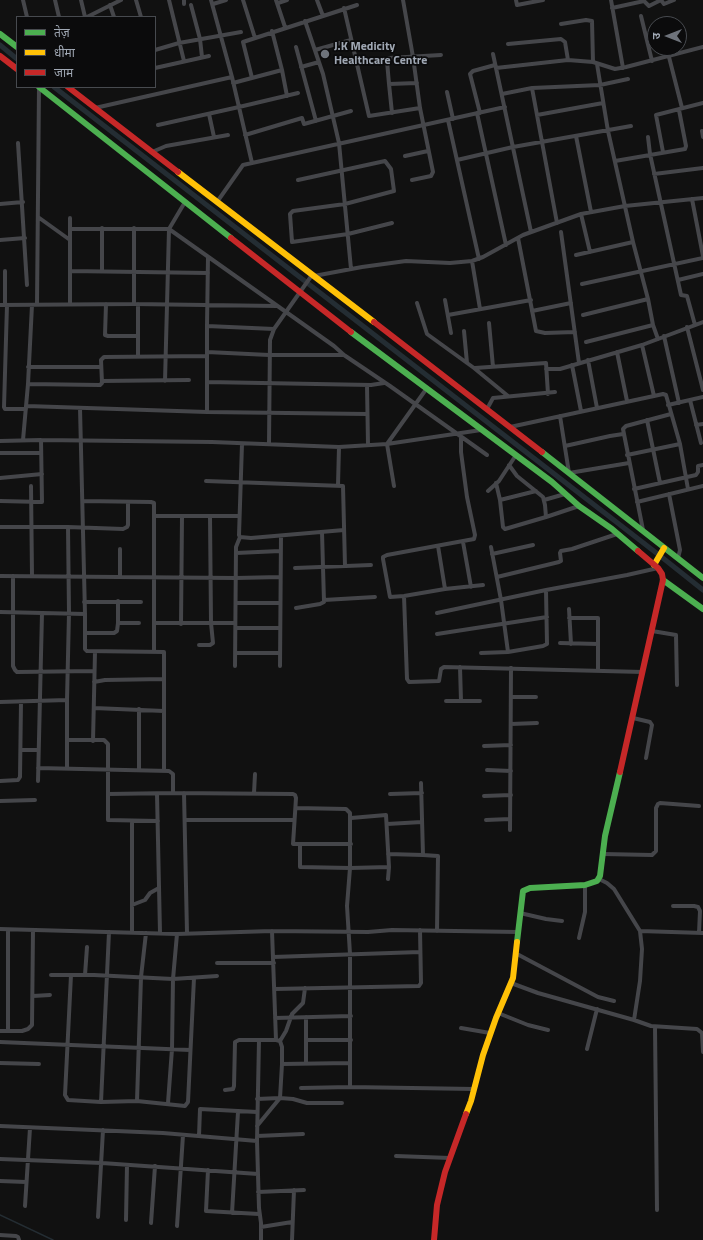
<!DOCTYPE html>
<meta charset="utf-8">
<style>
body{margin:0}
#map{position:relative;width:703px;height:1240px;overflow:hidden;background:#111;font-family:"Titillium Web","Noto Sans Devanagari",sans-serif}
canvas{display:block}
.legend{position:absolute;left:16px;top:16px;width:140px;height:72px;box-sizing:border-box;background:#0b0b0c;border:1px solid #474a4f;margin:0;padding:5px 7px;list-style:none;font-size:12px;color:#a0a8b4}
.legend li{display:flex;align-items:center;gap:8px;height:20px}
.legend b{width:20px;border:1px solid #474a4f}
.north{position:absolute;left:647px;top:16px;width:40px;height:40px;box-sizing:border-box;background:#0b0b0c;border:1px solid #474a4f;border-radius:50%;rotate:270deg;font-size:11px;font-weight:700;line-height:16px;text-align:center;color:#a0a8b4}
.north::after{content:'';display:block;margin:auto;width:14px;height:18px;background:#6e737b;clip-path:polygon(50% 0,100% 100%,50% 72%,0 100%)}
</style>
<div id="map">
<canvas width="703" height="1240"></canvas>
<ul class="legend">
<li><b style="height:5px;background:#4caf50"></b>तेज़</li>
<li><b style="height:5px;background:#ffc107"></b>धीमा</li>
<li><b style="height:5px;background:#c62828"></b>जाम</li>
</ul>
<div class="north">उ</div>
</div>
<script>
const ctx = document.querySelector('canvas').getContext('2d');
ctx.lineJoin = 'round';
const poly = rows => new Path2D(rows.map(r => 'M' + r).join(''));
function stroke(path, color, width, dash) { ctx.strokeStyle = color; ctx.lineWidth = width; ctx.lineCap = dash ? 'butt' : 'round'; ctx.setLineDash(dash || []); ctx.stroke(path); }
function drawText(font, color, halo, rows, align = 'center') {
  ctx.font = font + ' "Titillium Web",sans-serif'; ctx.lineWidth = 3.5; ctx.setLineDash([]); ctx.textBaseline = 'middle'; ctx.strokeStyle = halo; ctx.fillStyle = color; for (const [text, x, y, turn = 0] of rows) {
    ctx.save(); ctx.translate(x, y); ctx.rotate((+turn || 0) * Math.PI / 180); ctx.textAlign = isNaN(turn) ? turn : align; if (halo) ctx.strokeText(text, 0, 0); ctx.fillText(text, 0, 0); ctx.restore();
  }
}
stroke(poly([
 [0,1215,53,1240]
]), '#242d33', 1.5);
stroke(poly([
 [0,45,17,59],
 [54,87,659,555,703,590]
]), '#242d33', 5);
stroke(poly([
 [23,0,27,17],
 [55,0,59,17],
 [81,0,85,17],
 [136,0,141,17],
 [169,0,184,61],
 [184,0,184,4],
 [211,0,232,77,252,163],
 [243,0,255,38],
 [276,0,285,27],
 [317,0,323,16],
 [403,0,413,57,420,108,433,172,431,176,412,180],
 [516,0,517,5,543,0],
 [611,0,623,68],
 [278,3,287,0],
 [213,4,226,0],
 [110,5,114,17],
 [191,5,200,39,202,57],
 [344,8,369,116,420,108],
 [612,8,644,1,649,6,661,0,664,4,674,0],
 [641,16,652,61],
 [87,17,121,0],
 [305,21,323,74,339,143,351,269],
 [561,24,586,20,592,21,593,62],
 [508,44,561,39,565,42,568,60],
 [296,47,316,121],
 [155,50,179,43,241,32],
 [315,50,351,40],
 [493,54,531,232],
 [669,57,682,108],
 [597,64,608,131,633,242,648,299,653,325,658,339],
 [301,67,319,62],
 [155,68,209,56],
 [496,68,568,60,593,62,615,69,626,67,703,47],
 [282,70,287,96],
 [252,78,243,42,357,5],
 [233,83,282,70,272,31],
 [389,84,387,61,389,58,441,55],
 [532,88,557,223],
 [447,92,453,119],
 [502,94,532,88,600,85,628,79],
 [95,108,232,77],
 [392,113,389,84,417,83],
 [477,113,506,245],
 [480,113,470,74,473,71,495,65],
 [209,114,214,137],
 [537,115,603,103],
 [448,120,479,259],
 [158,125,239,107,298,93],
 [702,131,703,137],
 [245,135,302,118,304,124,351,111],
 [576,136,591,212],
 [648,137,650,154,681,295,687,296,695,325],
 [18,143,27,285],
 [152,152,166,146,228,135],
 [663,152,656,115,703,103],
 [405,156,428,151],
 [457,160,513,147,631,126],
 [615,161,685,149,686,146,679,110],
 [654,174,703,168],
 [298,180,385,161,391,169,394,191,345,204,293,211,290,214,292,242,348,234,392,223],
 [692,199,703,256],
 [185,202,169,229,334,346,344,355,390,386,487,455],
 [217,202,243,165,505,107],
 [0,204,23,202],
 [581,214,590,252],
 [38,217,70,240],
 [71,229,169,229,165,381],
 [561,232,579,363],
 [518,238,536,331,545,333,575,332],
 [0,240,25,238],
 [576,255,633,242],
 [472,261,480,309],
 [70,271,208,273],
 [102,271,102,228],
 [314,276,362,267,406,261,450,263,472,261,483,257,523,235,581,214,625,206,703,198],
 [678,280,703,274],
 [582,284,703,258],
 [445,300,451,333],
 [417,303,427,334,474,368,508,396],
 [70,304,70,218],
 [106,304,105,335,108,336,138,336],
 [134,304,134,228],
 [0,305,134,304,277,306],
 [5,305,5,271],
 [7,305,4,407,5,409,26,409],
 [37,305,39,87],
 [532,311,571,303],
 [448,315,531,300],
 [583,315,648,299],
 [489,323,493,367],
 [207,326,208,257],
 [687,327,703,390],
 [464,331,467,363],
 [664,336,679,403],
 [586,342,653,325],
 [207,352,269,355,344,355],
 [617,352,627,401],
 [138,357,138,304],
 [588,360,597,408],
 [572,365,581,411],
 [28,367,101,367],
 [475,368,546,363,548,394],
 [546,369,560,369,642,345,703,322],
 [102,381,189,380],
 [207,382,371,385,384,383],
 [28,384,100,385,102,383,101,360,104,357,207,356],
 [367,385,368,445],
 [654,396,663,394,666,395,680,444,688,489],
 [690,400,701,443],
 [668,405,703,397],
 [27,406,207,412,367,414],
 [80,408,85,614],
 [487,409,493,398,555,392],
 [207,412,207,326,274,329],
 [560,416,569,473,629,463],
 [647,420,660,483],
 [696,425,703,424],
 [510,427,654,396,642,345],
 [461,437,461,452,467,497,475,535,474,539,387,555,383,557,383,559,390,597,404,596,445,589,483,585],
 [23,440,28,384,32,305],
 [0,441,41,440,212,442,339,447,387,444,481,430],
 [242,444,239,535,240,537,251,538,344,530],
 [269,444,270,340,274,329,312,275],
 [565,446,610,436,623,434],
 [0,453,41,453],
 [627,455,680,444],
 [509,465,517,476,543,497,545,505,546,517],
 [0,478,42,474],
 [206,481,343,486,345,566],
 [496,483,500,500,503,527,505,529,546,517,579,506],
 [338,485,339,447],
 [31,486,32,576],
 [394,486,387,444,427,388],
 [634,489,696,475,698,472,698,466,703,465],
 [488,491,499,481,516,455],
 [669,494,680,550,678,558],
 [500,500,536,491],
 [544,500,565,494],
 [0,501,42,502,41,440],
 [83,501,151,502,154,503,154,651],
 [637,502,703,486],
 [154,516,239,516],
 [0,527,68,527,123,529,127,527,128,525,128,502],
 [643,530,623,429,626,426,671,414],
 [463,542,471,587],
 [438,546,445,589],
 [491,547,501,600,508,652],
 [120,549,120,576],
 [236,553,280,551],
 [492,554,533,545],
 [295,568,371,565],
 [0,576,236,578,280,577],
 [13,576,13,666,15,670,17,672,94,671],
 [497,577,559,562,561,561,560,553,561,551,572,549,617,534],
 [404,596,407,679,409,682,439,681,441,669,444,667,643,672],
 [324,600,375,597],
 [84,602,141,602],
 [236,603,280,603],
 [296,608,320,604,324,602,322,532],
 [569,609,571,644],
 [0,612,85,614,85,649,87,651,164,652,164,770],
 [437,613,546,590,627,575,658,568],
 [569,618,598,618,598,670],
 [118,623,139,623],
 [154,623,235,623],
 [181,624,182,516],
 [236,628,280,628],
 [652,631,676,635,677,685],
 [86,633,114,633,117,631,118,623,118,601],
 [437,634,547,617],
 [560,643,598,644],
 [199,645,210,645,213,643,211,623,210,516],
 [235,653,280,653],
 [481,653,508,652,543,646,547,644,546,590],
 [235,666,236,547,240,537],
 [280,666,281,536],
 [460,667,461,701],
 [94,682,105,680,164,679],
 [511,697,536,697],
 [67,700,69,613,68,527],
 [446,701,480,701],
 [0,702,67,700,67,768],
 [94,708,164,711],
 [139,709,139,770],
 [633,718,650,722,652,725,646,758],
 [511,724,537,723],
 [67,740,104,740,108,744,108,820,158,821],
 [93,741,95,652],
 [484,746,511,745],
 [21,750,38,750],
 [38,768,169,771,173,774,173,793],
 [487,770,511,771],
 [0,781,18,780,20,777,21,702],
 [38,781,42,613],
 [184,793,187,933],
 [254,793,255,774],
 [108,794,173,793,293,794,295,795,296,798,293,844,351,844],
 [157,794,160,933],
 [390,794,422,793],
 [484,796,511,795],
 [0,801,35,800],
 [351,818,386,815,389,867,388,879],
 [185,820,294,820],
 [486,820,510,819],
 [132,821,132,933],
 [387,824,422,822],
 [510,830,511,668],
 [300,844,300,867,350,868,389,867],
 [388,854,423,855,421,783],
 [603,854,652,855,656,851,656,808,658,804,660,803,699,806],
 [423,855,438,856,437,931],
 [599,879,607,883,614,889,640,931,642,949,640,981,634,1020],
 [132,905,145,900,150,893,159,888],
 [673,906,694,906,698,907,700,911,699,933],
 [520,913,546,919,562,921],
 [0,929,177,934,272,931,368,932,392,930,518,932],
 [8,930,8,1031],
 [640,931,703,933],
 [579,938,585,912,585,885],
 [517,954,598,997,614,1001],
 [273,957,420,952],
 [217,963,274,963],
 [51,975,94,975,173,979,217,976],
 [71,975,65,1095,68,1100,101,1102,137,1101,185,1106,188,1102,194,978],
 [85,975,87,947],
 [511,983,538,993,634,1020,651,1026,697,1029,702,1033,703,1052],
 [275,989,419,986,421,983,420,930],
 [33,996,50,995],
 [498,1013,528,1025,548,1030],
 [306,1017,306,1063],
 [275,1018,351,1016],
 [655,1027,657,1210],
 [461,1028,490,1033],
 [0,1031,22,1031,28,1029,32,1025,33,930],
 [306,1040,351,1040],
 [280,1041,286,1031,292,1014,303,1003,305,988],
 [0,1042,190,1050],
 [587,1049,597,1009],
 [0,1063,39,1064],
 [282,1064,350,1063,350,954,347,906,350,868,350,813,346,809,296,808],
 [350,1087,350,1063],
 [301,1088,350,1087,474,1089],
 [225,1090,233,1089,234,1086,235,1042,239,1040,259,1040],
 [257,1099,280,1098,293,1099,307,1103,342,1103],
 [137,1101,141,977,146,933],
 [101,1102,109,932],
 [168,1103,172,1049,173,979,177,934],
 [0,1126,163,1133,257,1141],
 [257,1126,280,1098,282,1064,282,1047,280,1041,276,1040],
 [199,1136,200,1109,257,1112],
 [257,1136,303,1134],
 [396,1156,450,1158],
 [0,1159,102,1163,258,1174],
 [208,1170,206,1211,259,1214],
 [0,1181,26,1182],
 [258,1192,304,1190],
 [25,1206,30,1128],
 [232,1213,238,1112],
 [98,1217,103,1130],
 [126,1220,127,1165],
 [151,1223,155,1166],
 [177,1226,183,1135],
 [261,1227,292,1222],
 [0,1235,16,1236,18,1237,19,1240],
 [261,1240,261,1223,259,1208,257,1141,259,1040,276,1040,272,931],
 [292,1240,294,1190]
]), '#45464a', 4);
stroke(poly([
 [0,34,17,47],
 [39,87,231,238],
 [351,332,552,482,579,506,612,529,638,551],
 [542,452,703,578],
 [663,580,703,609],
 [517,942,523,891,530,888,585,885,597,881,600,876,605,836,620,772]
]), '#4caf50', 6);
stroke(poly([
 [178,172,374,322],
 [654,565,664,548],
 [466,1114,471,1101,483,1055,496,1018,513,978,517,942]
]), '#ffc107', 6);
stroke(poly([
 [0,56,17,69],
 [68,87,178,172],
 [231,238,351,332],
 [374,322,542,452],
 [620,772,663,580,662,574,658,568,638,551],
 [434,1240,437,1205,445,1172,466,1114]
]), '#c62828', 6);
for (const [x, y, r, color] of [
 [325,54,5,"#6e737b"]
]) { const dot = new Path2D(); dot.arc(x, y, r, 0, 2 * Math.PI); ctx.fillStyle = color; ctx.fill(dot); stroke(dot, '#0b0b0c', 1.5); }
drawText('bold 12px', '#a0a8b4', '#0b0b0c', [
 ["J.K Medicity",334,47],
 ["Healthcare Centre",334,61]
], 'left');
</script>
